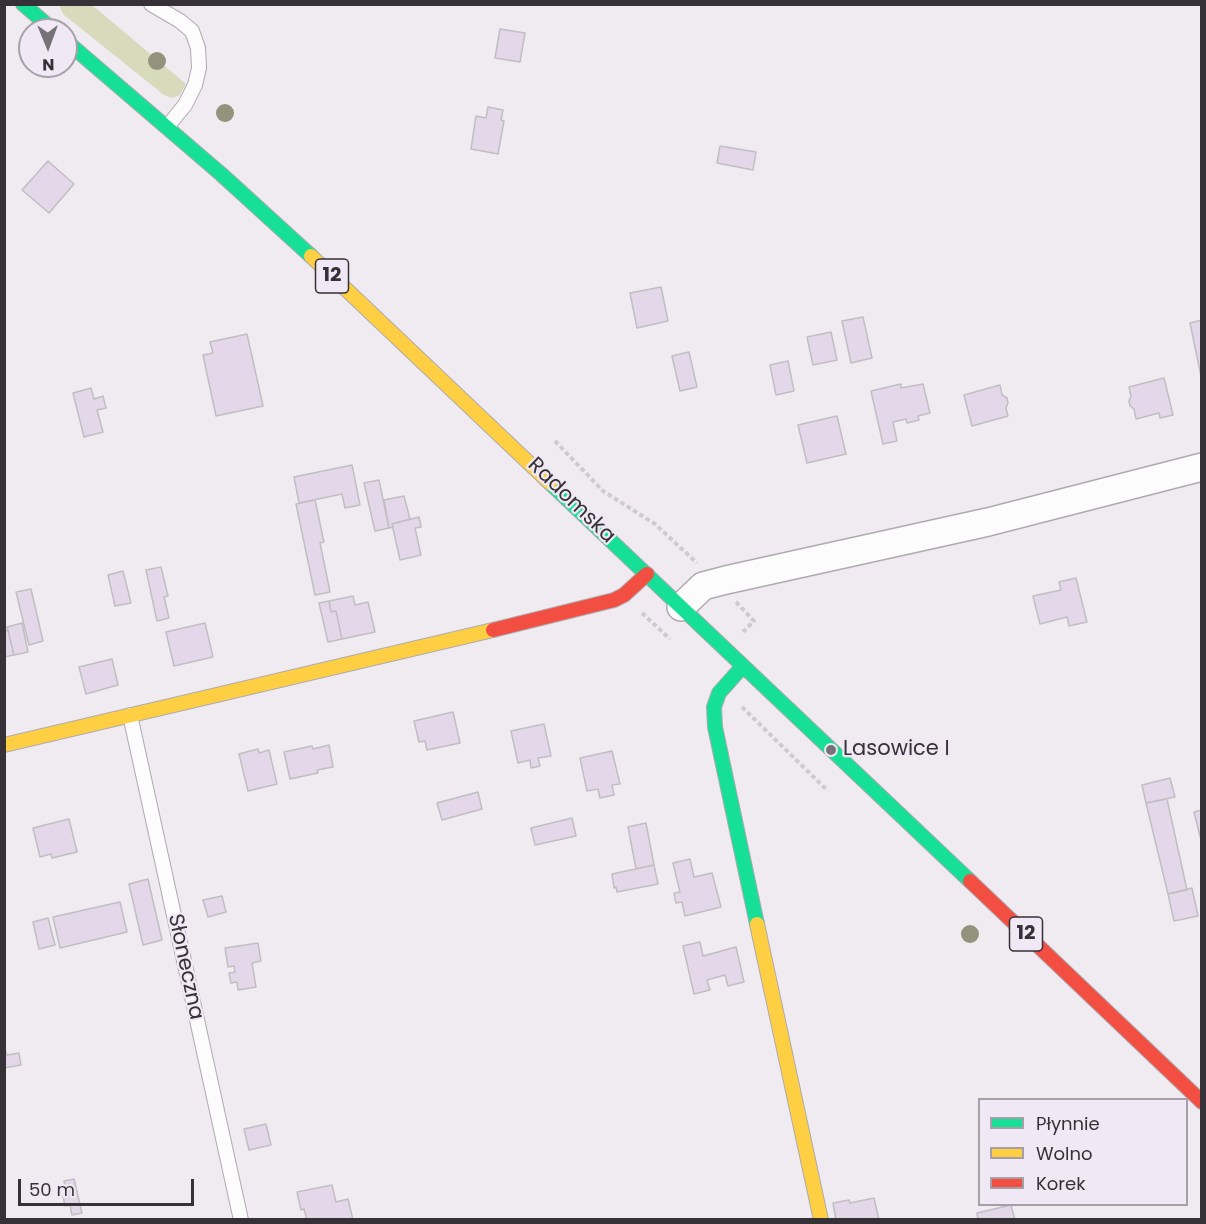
<!DOCTYPE html>
<meta charset="utf-8">
<style>
body{margin:0}
#map{position:relative;width:1206px;height:1224px;overflow:hidden;background:#efebf1;font-family:Poppins,sans-serif}
canvas{display:block}
.frame{position:absolute;inset:0;border:6px solid #353136;pointer-events:none}
.legend{position:absolute;left:978px;top:1098px;width:210px;height:108px;box-sizing:border-box;background:#f0e8f4;border:2px solid #a59fa8;margin:0;padding:8px 10px;list-style:none;font-size:18px;color:#353136}
.legend li{display:flex;align-items:center;gap:12px;height:30px}
.legend b{width:30px;border:2px solid #a59fa8}
.north{position:absolute;left:18px;top:18px;width:60px;height:60px;box-sizing:border-box;background:#f0e8f4;border:2px solid #a59fa8;border-radius:50%;rotate:179deg;font-size:16px;font-weight:700;line-height:24px;text-align:center;color:#353136}
.north::after{content:'';display:block;margin:auto;width:21px;height:27px;background:#767277;clip-path:polygon(50% 0,100% 100%,50% 72%,0 100%)}
.scale{position:absolute;left:18px;top:1179px;width:176px;height:27px;box-sizing:border-box;border:3px solid #353136;border-top:0;padding-left:8px;font-size:18px;line-height:21px;white-space:nowrap;color:#353136;-webkit-text-stroke:4px #f0e8f4;paint-order:stroke}
</style>
<div id="map">
<canvas width="1206" height="1224"></canvas>
<div class="frame"></div>
<ul class="legend">
<li><b style="height:8px;background:#16e098"></b>Płynnie</li>
<li><b style="height:8px;background:#ffcf43"></b>Wolno</li>
<li><b style="height:8px;background:#f24e42"></b>Korek</li>
</ul>
<div class="north">N</div>
<div class="scale">50 m</div>
</div>
<script>
const ctx = document.querySelector('canvas').getContext('2d');
ctx.lineJoin = 'round';
function paint(path, color) { ctx.fillStyle = color; ctx.fill(path, 'evenodd'); }
const poly = rows => new Path2D(rows.map(r => 'M' + r).join(''));
function stroke(path, color, width, dash) { ctx.strokeStyle = color; ctx.lineWidth = width; ctx.lineCap = dash ? 'butt' : 'round'; ctx.setLineDash(dash || []); ctx.stroke(path); }
function drawText(font, color, halo, rows, align = 'center') {
  ctx.font = font + ' Poppins,sans-serif'; ctx.lineWidth = 4.5; ctx.setLineDash([]); ctx.textBaseline = 'middle'; ctx.strokeStyle = halo; ctx.fillStyle = color; for (const [text, x, y, turn = 0] of rows) {
    ctx.save(); ctx.translate(x, y); ctx.rotate((+turn || 0) * Math.PI / 180); ctx.textAlign = isNaN(turn) ? turn : align; if (halo) ctx.strokeText(text, 0, 0); ctx.fillText(text, 0, 0); ctx.restore();
  }
}
paint(poly([
 [59,5,90,5,97,9,186,84,180,95,172,98,164,95,63,14]
]), '#d8dabc');
const building = poly([
 [500,29,525,33,520,62,495,58,500,29],
 [488,107,503,110,501,120,504,121,498,154,471,149,476,116,486,118,488,107],
 [720,146,756,152,753,170,717,163,720,146],
 [48,161,74,184,49,213,22,190,48,161],
 [661,287,668,321,637,328,630,293,661,287],
 [863,317,872,358,851,363,842,321,863,317],
 [1202,320,1202,375,1201,376,1190,323,1202,320],
 [831,332,837,360,813,365,807,337,831,332],
 [247,334,263,406,216,416,203,355,213,353,210,342,247,334],
 [689,352,697,387,680,391,672,356,689,352],
 [788,361,794,391,776,395,770,365,788,361],
 [1164,378,1173,415,1160,418,1159,413,1136,419,1134,409,1130,406,1129,401,1131,396,1129,387,1164,378],
 [901,384,901,388,923,384,930,413,918,416,919,420,907,423,906,419,893,422,897,441,883,444,871,391,901,384],
 [1000,385,1002,395,1007,398,1008,403,1006,408,1008,416,972,426,964,395,1000,385],
 [91,388,94,399,103,396,106,408,97,410,103,432,84,437,73,393,91,388],
 [837,416,846,454,807,463,798,425,837,416],
 [352,465,360,505,345,508,342,494,299,503,294,477,352,465],
 [379,480,389,528,375,531,364,483,379,480],
 [404,496,410,519,392,524,393,527,389,528,384,500,404,496],
 [315,500,324,542,320,543,330,592,315,595,296,504,315,500],
 [419,517,421,527,415,528,421,555,400,560,392,524,419,517],
 [161,567,168,596,164,597,169,618,157,621,146,570,161,567],
 [123,571,131,603,115,606,108,575,123,571],
 [1076,578,1087,622,1069,626,1067,617,1040,624,1033,596,1061,590,1059,582,1076,578],
 [31,589,43,641,29,645,16,592,31,589],
 [353,596,355,605,368,602,375,632,342,639,336,611,331,612,329,601,353,596],
 [329,601,331,612,336,611,342,639,328,642,319,603,329,601],
 [22,623,28,652,14,655,7,627,22,623],
 [205,623,213,657,174,666,166,632,205,623],
 [8,630,14,655,4,657,4,631,8,630],
 [112,659,118,685,86,694,79,667,112,659],
 [453,712,460,743,427,750,425,741,419,742,414,721,453,712],
 [544,724,551,756,538,758,540,766,531,768,530,760,518,763,511,731,544,724],
 [329,745,333,767,317,770,318,773,290,779,284,752,312,746,313,749,329,745],
 [258,749,259,753,269,750,277,784,248,791,239,754,258,749],
 [612,751,620,784,612,785,614,795,600,798,598,789,587,791,580,758,612,751],
 [1170,778,1175,797,1146,803,1142,785,1170,778],
 [478,792,482,809,442,820,437,803,478,792],
 [1167,799,1187,890,1168,894,1146,803,1167,799],
 [1202,810,1202,844,1194,812,1202,810],
 [572,818,576,836,535,845,531,828,572,818],
 [69,819,77,852,52,858,51,854,40,857,33,828,69,819],
 [646,823,654,865,636,869,628,827,646,823],
 [690,859,694,877,712,873,721,907,685,916,682,902,676,903,674,893,680,892,673,863,690,859],
 [654,865,658,884,617,892,616,887,614,888,612,874,654,865],
 [148,879,162,940,143,945,129,884,148,879],
 [1192,888,1198,916,1174,921,1168,894,1192,888],
 [222,896,226,912,208,917,203,900,222,896],
 [120,902,127,932,60,948,53,917,120,902],
 [48,918,55,945,39,949,33,922,48,918],
 [700,942,703,956,736,947,744,982,728,986,725,975,707,980,710,990,694,994,683,946,700,942],
 [258,943,261,961,252,963,256,987,238,990,237,982,231,983,229,973,235,972,234,966,228,967,225,948,258,943],
 [4,1047,7,1055,19,1053,21,1065,4,1068,4,1047],
 [266,1124,271,1145,249,1150,244,1129,266,1124],
 [74,1179,82,1213,72,1215,70,1205,65,1206,63,1196,67,1194,64,1181,74,1179],
 [332,1185,336,1202,348,1199,353,1220,307,1220,304,1209,301,1210,297,1192,332,1185],
 [874,1198,879,1220,836,1220,833,1203,849,1200,850,1203,874,1198],
 [1011,1205,1015,1220,978,1220,977,1213,1011,1205]
]);
paint(building, '#e4d7e9');
stroke(building, '#c1bec2', 1.5);
const lane = poly([
 [151,4,180,21,192,31,198,48,199,68,195,85,185,105,167,127],
 [130,715,241,1220]
]);
const street = poly([
 [681,607,703,586,726,580,988,522,1202,467]
]);
const fast = poly([
 [23,4,53,30],
 [66,41,221,174,311,256],
 [550,483,970,881],
 [743,666,719,693,714,707,715,727,757,924]
]);
const slow = poly([
 [311,256,550,483],
 [4,745,493,630],
 [757,924,821,1220]
]);
const jam = poly([
 [493,630,614,600,624,595,647,574],
 [970,881,1202,1102]
]);
stroke(lane, '#aeaaaf', 16);
stroke(street, '#aeaaaf', 30);
stroke(fast, '#aeaaaf', 16);
stroke(slow, '#aeaaaf', 16);
stroke(jam, '#aeaaaf', 16);
stroke(poly([
 [555,441,603,491,655,524,697,563],
 [736,602,754,621,743,632],
 [642,613,670,639],
 [742,707,828,791]
]), '#cdcccd', 4, [4.5, 3]);
stroke(lane, '#fdfcfd', 14);
stroke(street, '#fdfcfd', 27);
stroke(fast, '#16e098', 14);
stroke(slow, '#ffcf43', 14);
stroke(jam, '#f24e42', 14);
ctx.fillStyle = '#92927d';
for (const [x, y] of [
 [157,61],
 [225,113],
 [970,934]
]) { ctx.beginPath(); ctx.arc(x, y, 9, 0, 2 * Math.PI); ctx.fill(); }
for (const [x, y, r, color] of [
 [831,750,6,"#767277"]
]) { const dot = new Path2D(); dot.arc(x, y, r, 0, 2 * Math.PI); ctx.fillStyle = color; ctx.fill(dot); stroke(dot, '#f0e8f4', 2); }
for (const [x, y, w] of [
 [332,276,33],
 [1026,934,33]
]) { const box = new Path2D(); box.roundRect(x - w / 2, y - 17, w, 34, 4.5); ctx.fillStyle = '#f0e8f4'; ctx.fill(box); stroke(box, '#353136', 1.5); }
drawText('bold 20px', '#353136', null, [
 ["12",332,276],
 ["12",1026,934]
]);
drawText('21px', '#353136', '#f0e8f4', [
 ["Radomska",571,501,44],
 ["Słoneczna",185,967,78]
]);
drawText('21px', '#353136', '#f0e8f4', [
 ["Lasowice I",843,750]
], 'left');
</script>
